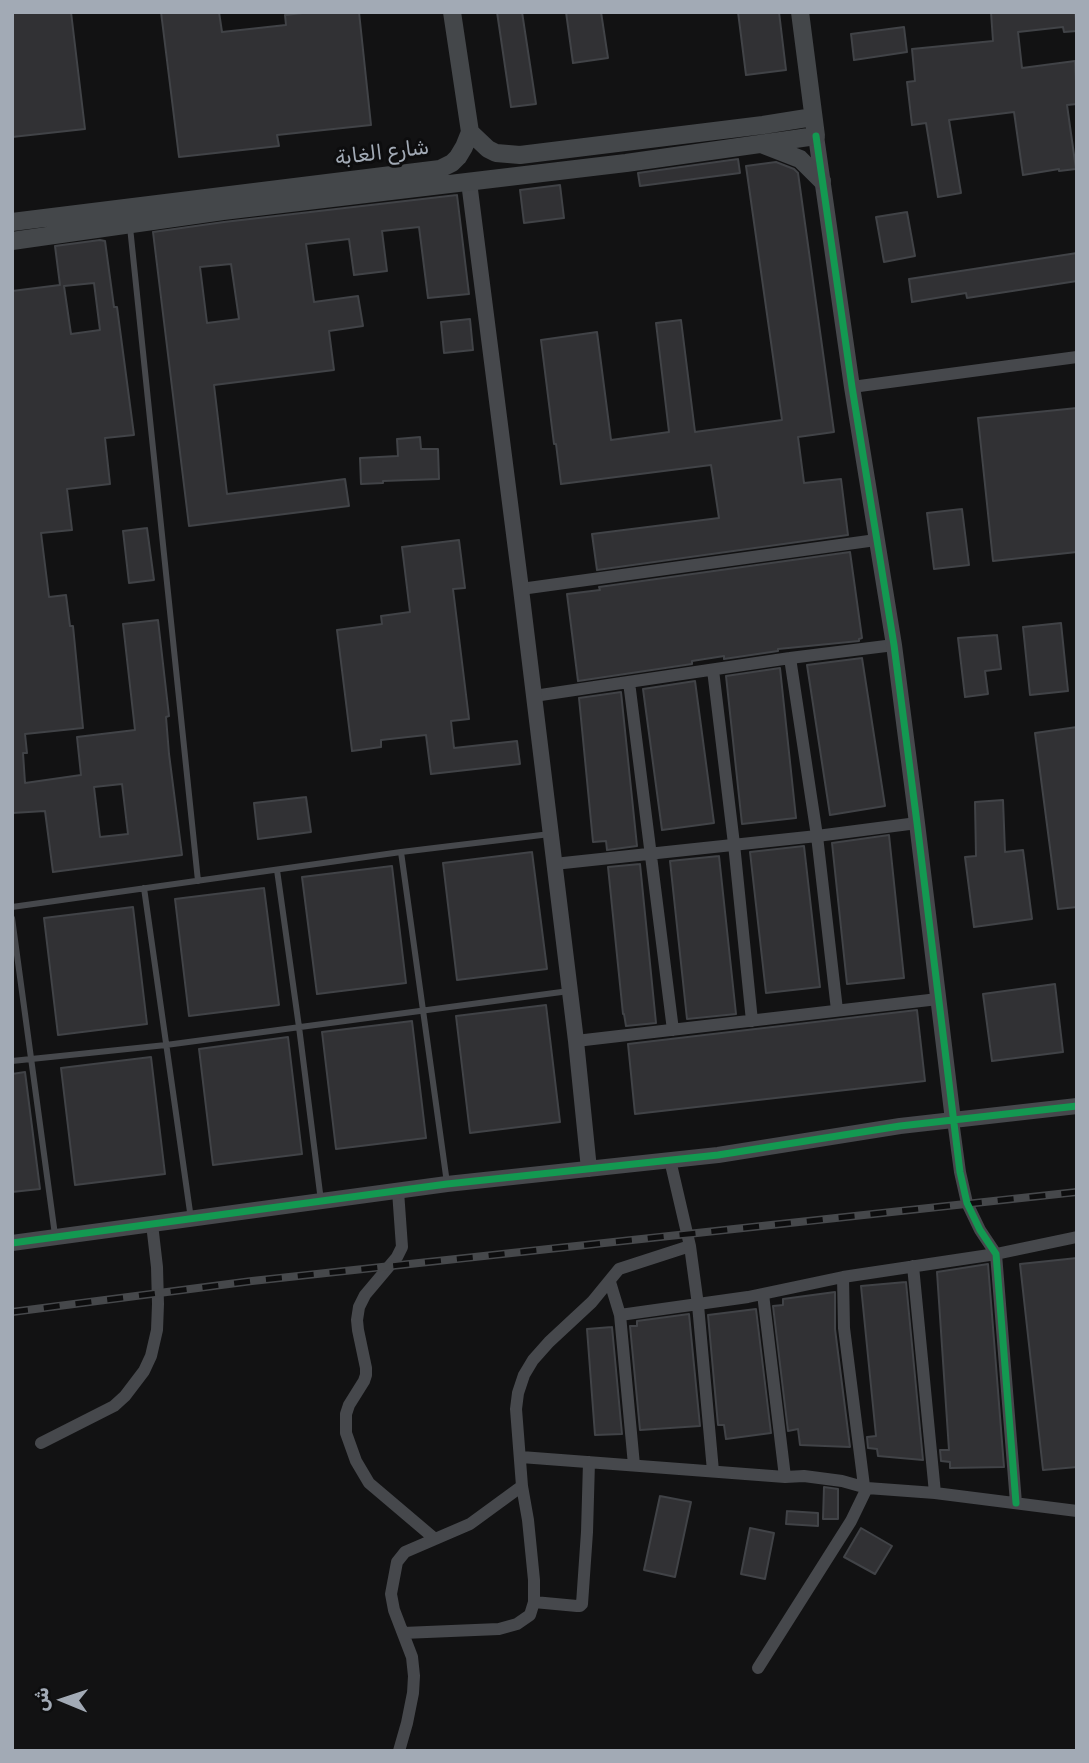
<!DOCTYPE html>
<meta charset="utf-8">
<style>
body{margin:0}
#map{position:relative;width:1089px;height:1763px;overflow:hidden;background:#121213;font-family:Rubik,Cairo,sans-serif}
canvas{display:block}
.frame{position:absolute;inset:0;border:14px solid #a2aab5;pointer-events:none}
.north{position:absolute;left:28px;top:1665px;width:70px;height:70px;-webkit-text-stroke:5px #0d0d0e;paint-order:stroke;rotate:272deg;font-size:19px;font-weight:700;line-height:28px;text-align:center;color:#a2aab5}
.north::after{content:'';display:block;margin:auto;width:24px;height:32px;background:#a2aab5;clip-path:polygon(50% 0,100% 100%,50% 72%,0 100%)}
</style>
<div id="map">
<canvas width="1089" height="1763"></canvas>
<div class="frame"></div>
<div class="north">ش</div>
</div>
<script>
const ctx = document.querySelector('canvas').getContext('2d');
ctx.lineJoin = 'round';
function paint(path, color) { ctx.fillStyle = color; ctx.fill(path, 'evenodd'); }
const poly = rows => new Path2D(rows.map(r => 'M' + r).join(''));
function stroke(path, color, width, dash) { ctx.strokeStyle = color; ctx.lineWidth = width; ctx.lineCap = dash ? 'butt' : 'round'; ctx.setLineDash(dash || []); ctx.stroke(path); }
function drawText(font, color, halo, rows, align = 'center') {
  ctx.font = font + ' Rubik,Cairo,sans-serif'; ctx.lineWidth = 6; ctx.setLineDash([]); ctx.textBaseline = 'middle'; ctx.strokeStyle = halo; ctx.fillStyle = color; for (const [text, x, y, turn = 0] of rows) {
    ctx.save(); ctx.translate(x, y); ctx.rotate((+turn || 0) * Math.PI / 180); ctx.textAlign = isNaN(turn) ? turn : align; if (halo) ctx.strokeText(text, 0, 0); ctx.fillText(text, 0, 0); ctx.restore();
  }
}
const building = poly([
 [12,12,71,12,85,129,12,137,12,12],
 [161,12,219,12,222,32,286,25,285,15,311,12,359,12,371,125,277,135,279,146,179,157,161,12],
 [497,12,522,12,536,104,511,107,497,12],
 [566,12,601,12,608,58,573,63,566,12],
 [738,12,779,12,786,70,746,75,738,12],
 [991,12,1075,12,1077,31,1064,32,1063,27,1018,32,1022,68,1075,61,1077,104,1067,105,1076,169,1059,171,1059,169,1023,175,1014,112,949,120,961,193,938,197,926,123,912,125,907,82,915,81,912,49,993,41,991,12],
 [904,27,907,52,854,60,851,34,904,27],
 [738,159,740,173,640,186,638,173,738,159],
 [776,162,794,169,798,173,834,432,798,437,804,483,841,479,848,535,597,570,592,534,719,518,711,465,561,484,556,444,554,444,541,340,597,332,611,440,669,432,656,323,681,320,695,432,782,420,746,166,776,162],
 [560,185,564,218,524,223,520,190,560,185],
 [457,195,469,294,428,298,419,227,382,231,387,271,354,275,349,239,306,244,314,302,358,296,363,326,329,331,334,370,214,385,227,494,345,479,349,506,189,526,153,232,224,222,457,195],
 [231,264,239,319,207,323,200,267,231,264],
 [907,212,915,256,884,262,876,217,907,212],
 [100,240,105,241,114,307,117,307,134,435,105,438,110,484,67,489,72,530,41,533,49,597,66,595,70,626,73,626,83,728,25,734,27,753,23,753,25,783,81,775,77,737,135,730,123,624,158,620,169,716,166,717,169,754,182,855,53,872,45,811,12,813,12,291,60,285,55,246,100,240],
 [94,283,100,330,71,334,64,286,94,283],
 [122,784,128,834,100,837,94,787,122,784],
 [1077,253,1077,281,967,298,966,293,912,302,909,279,1077,253],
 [470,319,473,350,444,353,441,322,470,319],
 [1077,408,1077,552,993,561,978,418,1077,408],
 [420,437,421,449,438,449,439,479,383,481,383,483,361,484,360,458,398,456,397,439,420,437],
 [962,509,969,565,934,569,927,513,962,509],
 [147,528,154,580,129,583,123,531,147,528],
 [459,540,465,588,453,589,469,719,451,721,454,748,517,741,520,764,431,774,426,735,381,740,381,747,352,751,337,630,382,624,381,616,410,612,402,547,459,540],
 [850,552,862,638,859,639,859,641,778,649,778,651,724,659,724,656,692,661,692,664,578,681,567,594,600,590,599,587,850,552],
 [1061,623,1068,691,1030,695,1023,627,1061,623],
 [997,635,1001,669,985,671,988,694,965,697,958,638,997,635],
 [862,658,885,806,830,815,807,665,862,658],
 [780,668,796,818,742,824,726,676,780,668],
 [695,681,714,823,662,830,643,689,695,681],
 [621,692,637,846,607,850,606,841,593,842,579,698,621,692],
 [1077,727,1077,907,1058,909,1035,733,1077,727],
 [306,797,311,832,258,839,254,803,306,797],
 [1003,800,1005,852,1023,850,1032,919,974,927,965,857,976,856,975,802,1003,800],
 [889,835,904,978,847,984,832,843,889,835],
 [804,846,820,987,766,993,750,852,804,846],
 [532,852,547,969,457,980,443,863,532,852],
 [719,856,736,1014,687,1019,670,861,719,856],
 [640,864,656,1023,626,1026,624,1014,623,1014,608,867,640,864],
 [392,866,406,983,317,994,302,877,392,866],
 [264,888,279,1005,189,1016,175,899,264,888],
 [133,907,147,1024,58,1035,44,918,133,907],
 [1055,984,1063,1052,992,1061,983,994,1055,984],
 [546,1005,560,1122,470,1133,456,1016,546,1005],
 [917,1010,925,1081,635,1114,628,1044,917,1010],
 [412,1021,426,1138,336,1149,322,1032,412,1021],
 [288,1037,302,1154,213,1165,199,1049,288,1037],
 [151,1057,165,1174,75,1185,61,1068,151,1057],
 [25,1072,40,1189,12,1192,12,1074,25,1072],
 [1077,1258,1077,1467,1043,1470,1020,1264,1077,1258],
 [988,1264,1004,1467,950,1468,950,1462,941,1461,940,1450,949,1450,937,1272,988,1264],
 [906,1282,923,1460,878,1456,877,1449,868,1448,867,1437,876,1436,861,1286,906,1282],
 [835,1292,835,1329,850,1447,800,1445,798,1429,788,1431,773,1306,783,1305,783,1299,835,1292],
 [756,1309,771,1433,726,1439,724,1425,718,1425,708,1315,756,1309],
 [689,1314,700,1426,640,1430,630,1326,637,1326,637,1321,689,1314],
 [612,1327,622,1434,595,1435,587,1329,612,1327],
 [824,1487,838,1489,838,1519,823,1519,824,1487],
 [660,1496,691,1502,675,1577,644,1570,660,1496],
 [787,1511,818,1513,818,1526,786,1524,787,1511],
 [750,1528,774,1533,765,1579,741,1574,750,1528],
 [861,1528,892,1546,875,1574,844,1557,861,1528]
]);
paint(building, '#313134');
stroke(building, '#414347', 2);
stroke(poly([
 [130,227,198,881],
 [401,852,447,1183],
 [277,870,299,1027,321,1201],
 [144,888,191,1219],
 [12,907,401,852,550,834],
 [12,918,55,1235],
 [12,1061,166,1045,569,991]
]), '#46484c', 6);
stroke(poly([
 [852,387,1077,357],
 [521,589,876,540],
 [790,658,817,836,837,1010],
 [713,670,734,844,752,1021],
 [629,682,673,1030],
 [534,696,790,658,894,645],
 [554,864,817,836,917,823],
 [576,1041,938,999],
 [953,1120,960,1172,967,1203,980,1230,996,1254,1016,1503],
 [670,1160,690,1246,698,1305,713,1471],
 [398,1191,402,1247,397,1257,365,1295,359,1307,357,1320,358,1330,366,1368,366,1375,364,1381,349,1405,346,1414,346,1433,356,1461,369,1483,435,1539],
 [913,1266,935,1493],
 [843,1277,844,1328,864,1486],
 [610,1282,620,1315,634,1465],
 [763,1294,785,1477],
 [620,1315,748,1297,843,1277,996,1254,1077,1237],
 [41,1443,114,1406,125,1396,144,1371,151,1356,157,1330,158,1304,157,1267,152,1224],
 [521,1457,785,1477,804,1476,842,1481,867,1488,935,1493,1077,1511],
 [534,1602,577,1606,580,1606,582,1604,587,1532,589,1462],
 [403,1633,499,1629,517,1624,530,1615,534,1602,534,1580,528,1520,522,1486,516,1409,518,1393,524,1375,533,1360,549,1342,592,1302,619,1269,690,1246],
 [758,1668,851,1521,867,1488],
 [399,1751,407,1723,413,1693,414,1676,412,1657,394,1610,391,1594,397,1562,405,1552,470,1524,522,1486]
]), '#46484c', 12);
stroke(poly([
 [816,136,852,387,894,645,917,823,953,1120],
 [469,182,521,589,576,1041,589,1169],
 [12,1243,447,1184,718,1155,900,1126,1077,1106]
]), '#46484c', 16);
stroke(poly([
 [470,132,488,149,496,153,520,155,763,125,813,117],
 [764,145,800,159,822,181],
 [12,222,440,169,452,163,458,157,464,147,470,132,452,12],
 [12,241,223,211,626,163,816,136,800,12]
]), '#44474a', 18);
const rail = poly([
 [12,1312,252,1281,1077,1192]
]);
stroke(rail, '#46484b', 8);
stroke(rail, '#0d0d0e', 5, [16]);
stroke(poly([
 [816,136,852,387,894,645,917,823,960,1172,967,1203,980,1230,996,1254,1016,1503],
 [12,1243,447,1184,718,1155,900,1126,1077,1106]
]), '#139951', 7);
drawText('21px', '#a2aab5', '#0d0d0e', [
 ["شارع الغابة",382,153,-7]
]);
</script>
